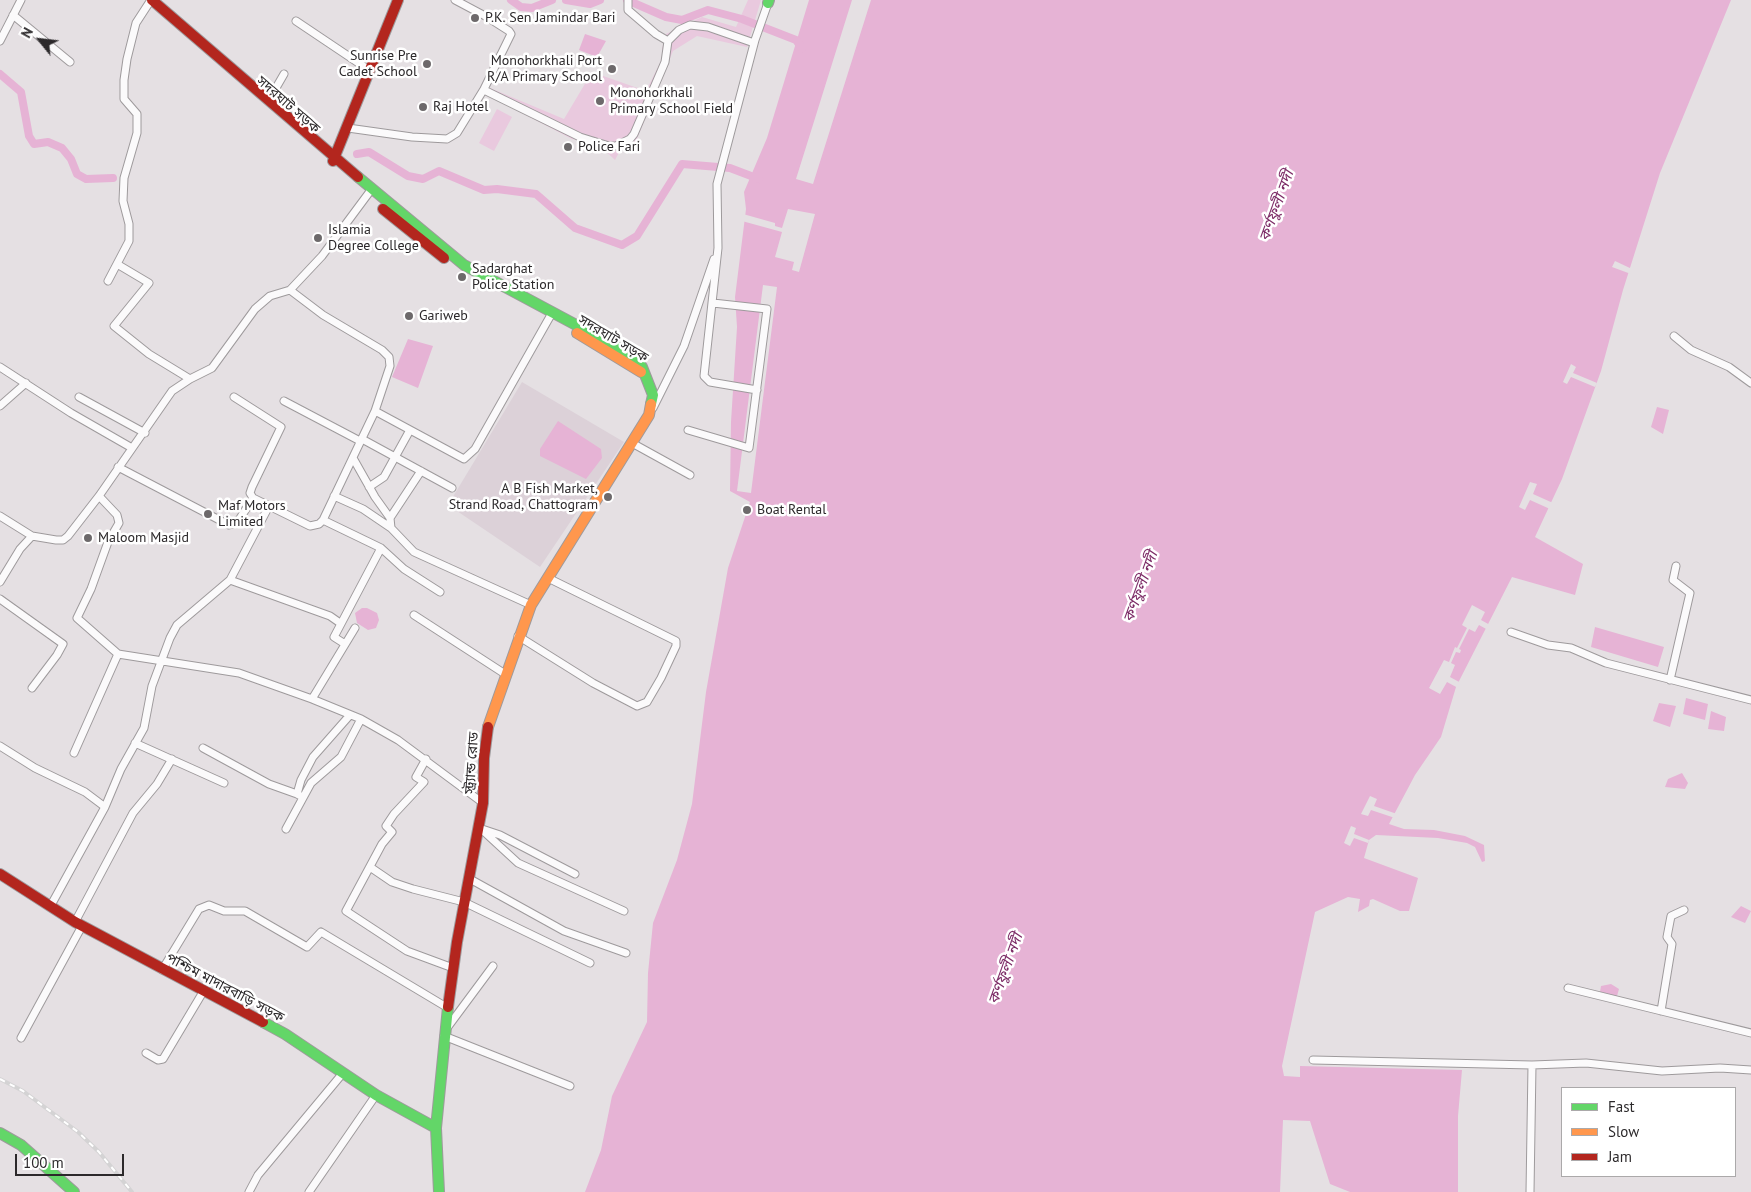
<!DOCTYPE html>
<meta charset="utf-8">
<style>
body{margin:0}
#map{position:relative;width:1751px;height:1192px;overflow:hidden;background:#e5e0e3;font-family:"PT Sans",sans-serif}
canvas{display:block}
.legend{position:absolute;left:1561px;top:1087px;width:175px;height:90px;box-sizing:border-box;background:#fff;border:1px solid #aba9aa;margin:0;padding:6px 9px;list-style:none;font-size:15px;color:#2c292b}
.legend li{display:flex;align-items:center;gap:10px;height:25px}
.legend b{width:25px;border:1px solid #aba9aa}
.north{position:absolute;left:15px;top:15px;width:50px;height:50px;-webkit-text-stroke:4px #fff;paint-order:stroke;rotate:299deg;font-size:14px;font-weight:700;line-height:20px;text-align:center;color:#2c292b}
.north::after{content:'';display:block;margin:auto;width:18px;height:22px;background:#2c292b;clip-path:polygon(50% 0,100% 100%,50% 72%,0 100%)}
.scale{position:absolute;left:15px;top:1154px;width:109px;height:22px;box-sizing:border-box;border:2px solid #2c292b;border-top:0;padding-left:6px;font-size:15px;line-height:18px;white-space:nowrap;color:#2c292b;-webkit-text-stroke:4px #fff;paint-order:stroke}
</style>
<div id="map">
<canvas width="1751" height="1192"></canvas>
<ul class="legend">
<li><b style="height:6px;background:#63d668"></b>Fast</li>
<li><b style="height:6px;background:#ff974d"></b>Slow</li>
<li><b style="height:6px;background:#b3261e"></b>Jam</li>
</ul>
<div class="north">N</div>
<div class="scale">100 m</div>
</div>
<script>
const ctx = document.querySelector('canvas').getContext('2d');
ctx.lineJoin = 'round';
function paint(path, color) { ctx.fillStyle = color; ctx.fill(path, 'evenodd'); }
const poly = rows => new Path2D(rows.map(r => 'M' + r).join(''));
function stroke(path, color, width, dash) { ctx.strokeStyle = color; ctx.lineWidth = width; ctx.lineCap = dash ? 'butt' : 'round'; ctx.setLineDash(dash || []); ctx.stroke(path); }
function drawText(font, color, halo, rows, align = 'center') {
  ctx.font = font + ' "PT Sans","Noto Sans Bengali",sans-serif'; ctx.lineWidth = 5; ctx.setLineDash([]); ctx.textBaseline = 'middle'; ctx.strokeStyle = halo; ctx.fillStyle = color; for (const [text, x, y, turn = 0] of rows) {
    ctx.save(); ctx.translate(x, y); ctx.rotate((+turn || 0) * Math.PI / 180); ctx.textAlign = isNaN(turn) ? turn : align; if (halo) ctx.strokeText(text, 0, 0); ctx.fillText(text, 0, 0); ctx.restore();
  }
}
paint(poly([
 [522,382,624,442,540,567,448,505]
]), '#dcd1d8');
paint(poly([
 [748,0,761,0,747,47,697,36,673,51,632,151,622,147,615,160,598,144,572,139,487,95,490,88,564,119,592,72,646,91,665,53,662,49,666,34,702,17,736,27],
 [497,109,512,117,494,151,479,143]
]), '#e9c9de');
paint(poly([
 [809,0,1731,0,1660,173,1623,290,1601,371,1562,479,1535,537,1583,564,1575,595,1512,577,1456,687,1441,737,1415,775,1389,824,1404,829,1434,830,1465,836,1484,845,1485,861,1482,862,1475,847,1467,843,1438,838,1376,835,1369,840,1364,858,1418,878,1409,911,1400,911,1373,899,1370,900,1369,906,1358,912,1360,899,1348,897,1315,912,1282,1066,1284,1076,1300,1077,1300,1066,1462,1070,1458,1116,1458,1192,1350,1192,1330,1184,1310,1121,1283,1120,1280,1192,585,1192,601,1150,612,1096,647,1022,648,973,653,923,677,860,692,804,706,692,728,568,750,502,730,491,731,422,737,327,735,297,746,209,744,192,767,138],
 [585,34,606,41,597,57,579,50],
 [408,339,433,346,418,388,392,377],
 [1657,407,1669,410,1663,434,1651,427],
 [558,421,601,449,602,458,586,479,540,456,540,449],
 [362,608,367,608,377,613,379,620,376,628,368,630,357,623,355,613],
 [1595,627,1664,647,1658,667,1591,647],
 [1686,698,1708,704,1705,720,1683,714],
 [1659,703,1676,706,1670,727,1653,721],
 [1711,711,1726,717,1724,731,1708,729],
 [1682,773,1688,783,1685,789,1665,787,1668,779],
 [1741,906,1751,911,1745,923,1731,917],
 [1611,984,1619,989,1617,996,1600,992,1601,986]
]), '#e6b3d5');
paint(poly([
 [852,0,871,0,813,184,796,179],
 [788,209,815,214,799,272,792,270,794,262,775,257,782,232,742,221,743,214,775,223,775,226,782,228],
 [1615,261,1632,269,1631,274,1612,267],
 [763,285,777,287,751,493,737,491],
 [1571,364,1576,367,1573,373,1597,383,1595,387,1571,377,1567,384,1563,382],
 [1530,482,1537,484,1533,494,1553,503,1550,509,1530,500,1525,510,1519,507],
 [1472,605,1485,612,1481,620,1490,625,1488,630,1479,625,1475,632,1469,629,1459,649,1461,650,1460,653,1456,652,1451,663,1455,665,1450,677,1461,683,1458,688,1447,682,1440,694,1429,688,1444,660,1449,662,1455,647,1457,648,1467,628,1462,625],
 [1370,796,1377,799,1374,806,1397,814,1395,818,1371,810,1368,816,1361,814],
 [1351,826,1356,828,1354,834,1369,840,1368,843,1354,838,1350,846,1344,843]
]), '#e5e0e3');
stroke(poly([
 [511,0,521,7,532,8,552,0],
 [566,0,590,4,600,0],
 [627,0,666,17,682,20,708,10,742,19,796,40,802,48],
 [0,74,21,92,29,136,34,144,48,142,62,148,71,159,77,174,86,179,113,178],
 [357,154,369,152,408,176,423,179,439,171,484,190,497,189,536,194,575,228,622,245,637,236,682,164,730,168,759,179]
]), '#e6b3d5', 8);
const street = poly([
 [628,0,628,10,656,34,668,41],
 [13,15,70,62],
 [296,21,369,70],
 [0,41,21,0],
 [484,90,580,137,609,146,616,146,630,139,634,134,665,62,668,41,679,30,690,25,708,27,754,43],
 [269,100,284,74],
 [348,128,412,137,447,139,457,133,484,89,511,34,509,31,487,17,455,0],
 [117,264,149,283,114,326,149,354,190,379],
 [108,281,129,241,129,224,123,201,124,178,137,133,137,114,124,99,124,80,127,59,136,23,149,3],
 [1674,336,1691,350,1729,367,1751,383],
 [0,367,71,413,132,448],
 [757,390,710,382,704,376,718,248,717,184,755,40,768,3],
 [79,397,145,433],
 [234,397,281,427,252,487,250,493,253,498,310,526,319,524,323,520,375,411,390,366,389,357,382,350,323,315,290,290],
 [284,401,360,441],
 [0,406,26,383],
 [653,408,684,346,714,259],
 [375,411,464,459,475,449,552,313],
 [688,430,749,448,767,309,713,303],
 [362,439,452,488],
 [632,443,690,475],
 [353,458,375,497,390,518,391,528,414,552,531,605],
 [118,467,229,525,237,523,253,498],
 [369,487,384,477,410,430],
 [99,496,117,515,119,523,108,542,91,589,77,618,118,654,239,673,312,699,361,719,398,740,483,803],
 [334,496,363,509,391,528],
 [0,516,32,536],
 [390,518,421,471],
 [323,520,381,548,404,569,440,592],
 [230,580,330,616,340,623],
 [0,582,20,549,32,536,56,540,63,540,68,536,99,496,172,391,190,379,212,368,255,309,270,296,290,290,322,256,371,190],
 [0,599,63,644,57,655,32,688],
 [414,615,505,674],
 [1511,632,1548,645,1571,648,1606,663,1751,700],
 [518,636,593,683,637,706,647,702,661,678,676,646,676,641,548,578],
 [345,644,334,637,381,548],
 [1670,680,1690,593,1673,580,1676,566],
 [312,699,355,628],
 [135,743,224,783],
 [0,746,35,768,85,792,105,807],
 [203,748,269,784,297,794],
 [74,753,118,654],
 [426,759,416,777,424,782,394,814,386,826,392,832,382,844,346,911,407,951,453,968],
 [299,795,297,794,301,780,313,757,350,715],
 [480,828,518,863,624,911],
 [286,829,311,783,341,757,361,719],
 [482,829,500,835,575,874],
 [370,867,392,882,413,889,464,902,590,963],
 [470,879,564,931,626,953],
 [50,907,105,807,121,769,144,728,152,686,170,638,177,625,230,580,269,506],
 [75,922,133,813,157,784,172,759],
 [162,970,199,909,209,905,224,911,245,911,307,947,321,932,448,1008],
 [1568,988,1751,1033],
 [1661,1011,1672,944,1667,937,1671,916,1684,910],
 [447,1028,493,966],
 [444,1036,570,1086],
 [21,1038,82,926],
 [146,1053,158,1060,163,1059,203,992],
 [1313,1060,1532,1065,1586,1063,1662,1071,1720,1068,1751,1070],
 [249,1192,258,1175,343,1073],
 [309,1192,376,1095],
 [1530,1192,1532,1065]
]);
const fast = poly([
 [768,3,769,0],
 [358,177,464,265,621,349,636,360,642,367,653,395,651,404],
 [263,1022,285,1034,376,1095,436,1128],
 [0,1133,21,1145,74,1192],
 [439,1192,436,1128,448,1007]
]);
const slow = poly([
 [577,333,641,372],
 [488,727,531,605,649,415,651,404]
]);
const jam = poly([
 [152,0,358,177],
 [333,161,398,0],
 [383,209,444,258],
 [0,874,75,922,263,1022],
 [448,1007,457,942,483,803,484,758,488,727]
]);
stroke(street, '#9e9a9c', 9);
stroke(fast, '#9e9a9c', 12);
stroke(slow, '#9e9a9c', 12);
stroke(jam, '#9e9a9c', 12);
stroke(street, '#fbfafb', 7);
stroke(fast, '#63d668', 10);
stroke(slow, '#ff974d', 10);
stroke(jam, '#b3261e', 10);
const rail = poly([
 [0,1079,23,1091,78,1132,99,1152,132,1192]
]);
stroke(rail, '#d4d3d4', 4);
stroke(rail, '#fff', 2, [5.5]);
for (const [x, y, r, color] of [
 [475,18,5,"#6d696b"],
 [427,64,5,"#6d696b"],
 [612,69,5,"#6d696b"],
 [600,101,5,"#6d696b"],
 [423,107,5,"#6d696b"],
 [568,147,5,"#6d696b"],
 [318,238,5,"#6d696b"],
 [462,277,5,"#6d696b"],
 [409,316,5,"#6d696b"],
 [608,497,5,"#6d696b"],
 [747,510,5,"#6d696b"],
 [208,514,5,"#6d696b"],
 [88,538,5,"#6d696b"]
]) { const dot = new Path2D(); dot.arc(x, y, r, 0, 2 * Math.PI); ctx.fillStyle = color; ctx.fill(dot); stroke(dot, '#fff', 2); }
drawText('14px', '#2c292b', '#fff', [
 ["P.K. Sen Jamindar Bari",485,18],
 ["Sunrise Pre",417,56,"right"],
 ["Cadet School",417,72,"right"],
 ["Monohorkhali Port",602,61,"right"],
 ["R/A Primary School",602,77,"right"],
 ["Monohorkhali",610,93],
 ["Primary School Field",610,109],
 ["Raj Hotel",433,107],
 ["Police Fari",578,147],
 ["Islamia",328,230],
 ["Degree College",328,246],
 ["Sadarghat",472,269],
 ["Police Station",472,285],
 ["Gariweb",419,316],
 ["A B Fish Market,",598,489,"right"],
 ["Strand Road, Chattogram",598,505,"right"],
 ["Maf Motors",218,506],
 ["Limited",218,522],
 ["Boat Rental",757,510],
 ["Maloom Masjid",98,538]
], 'left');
drawText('14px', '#2c292b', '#fff', [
 ["সদরঘাট সড়ক",288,105,41],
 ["সদরঘাট সড়ক",613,339,31],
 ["স্ট্র্যান্ড রোড",472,763,-86],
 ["পশ্চিম মাদারবাড়ি সড়ক",225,988,28]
]);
drawText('italic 15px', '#7c2b66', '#fff', [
 ["কর্ণফুলী নদী",1277,206,-70],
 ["কর্ণফুলী নদী",1141,587,-70],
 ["কর্ণফুলী নদী",1006,969,-70]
]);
</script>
